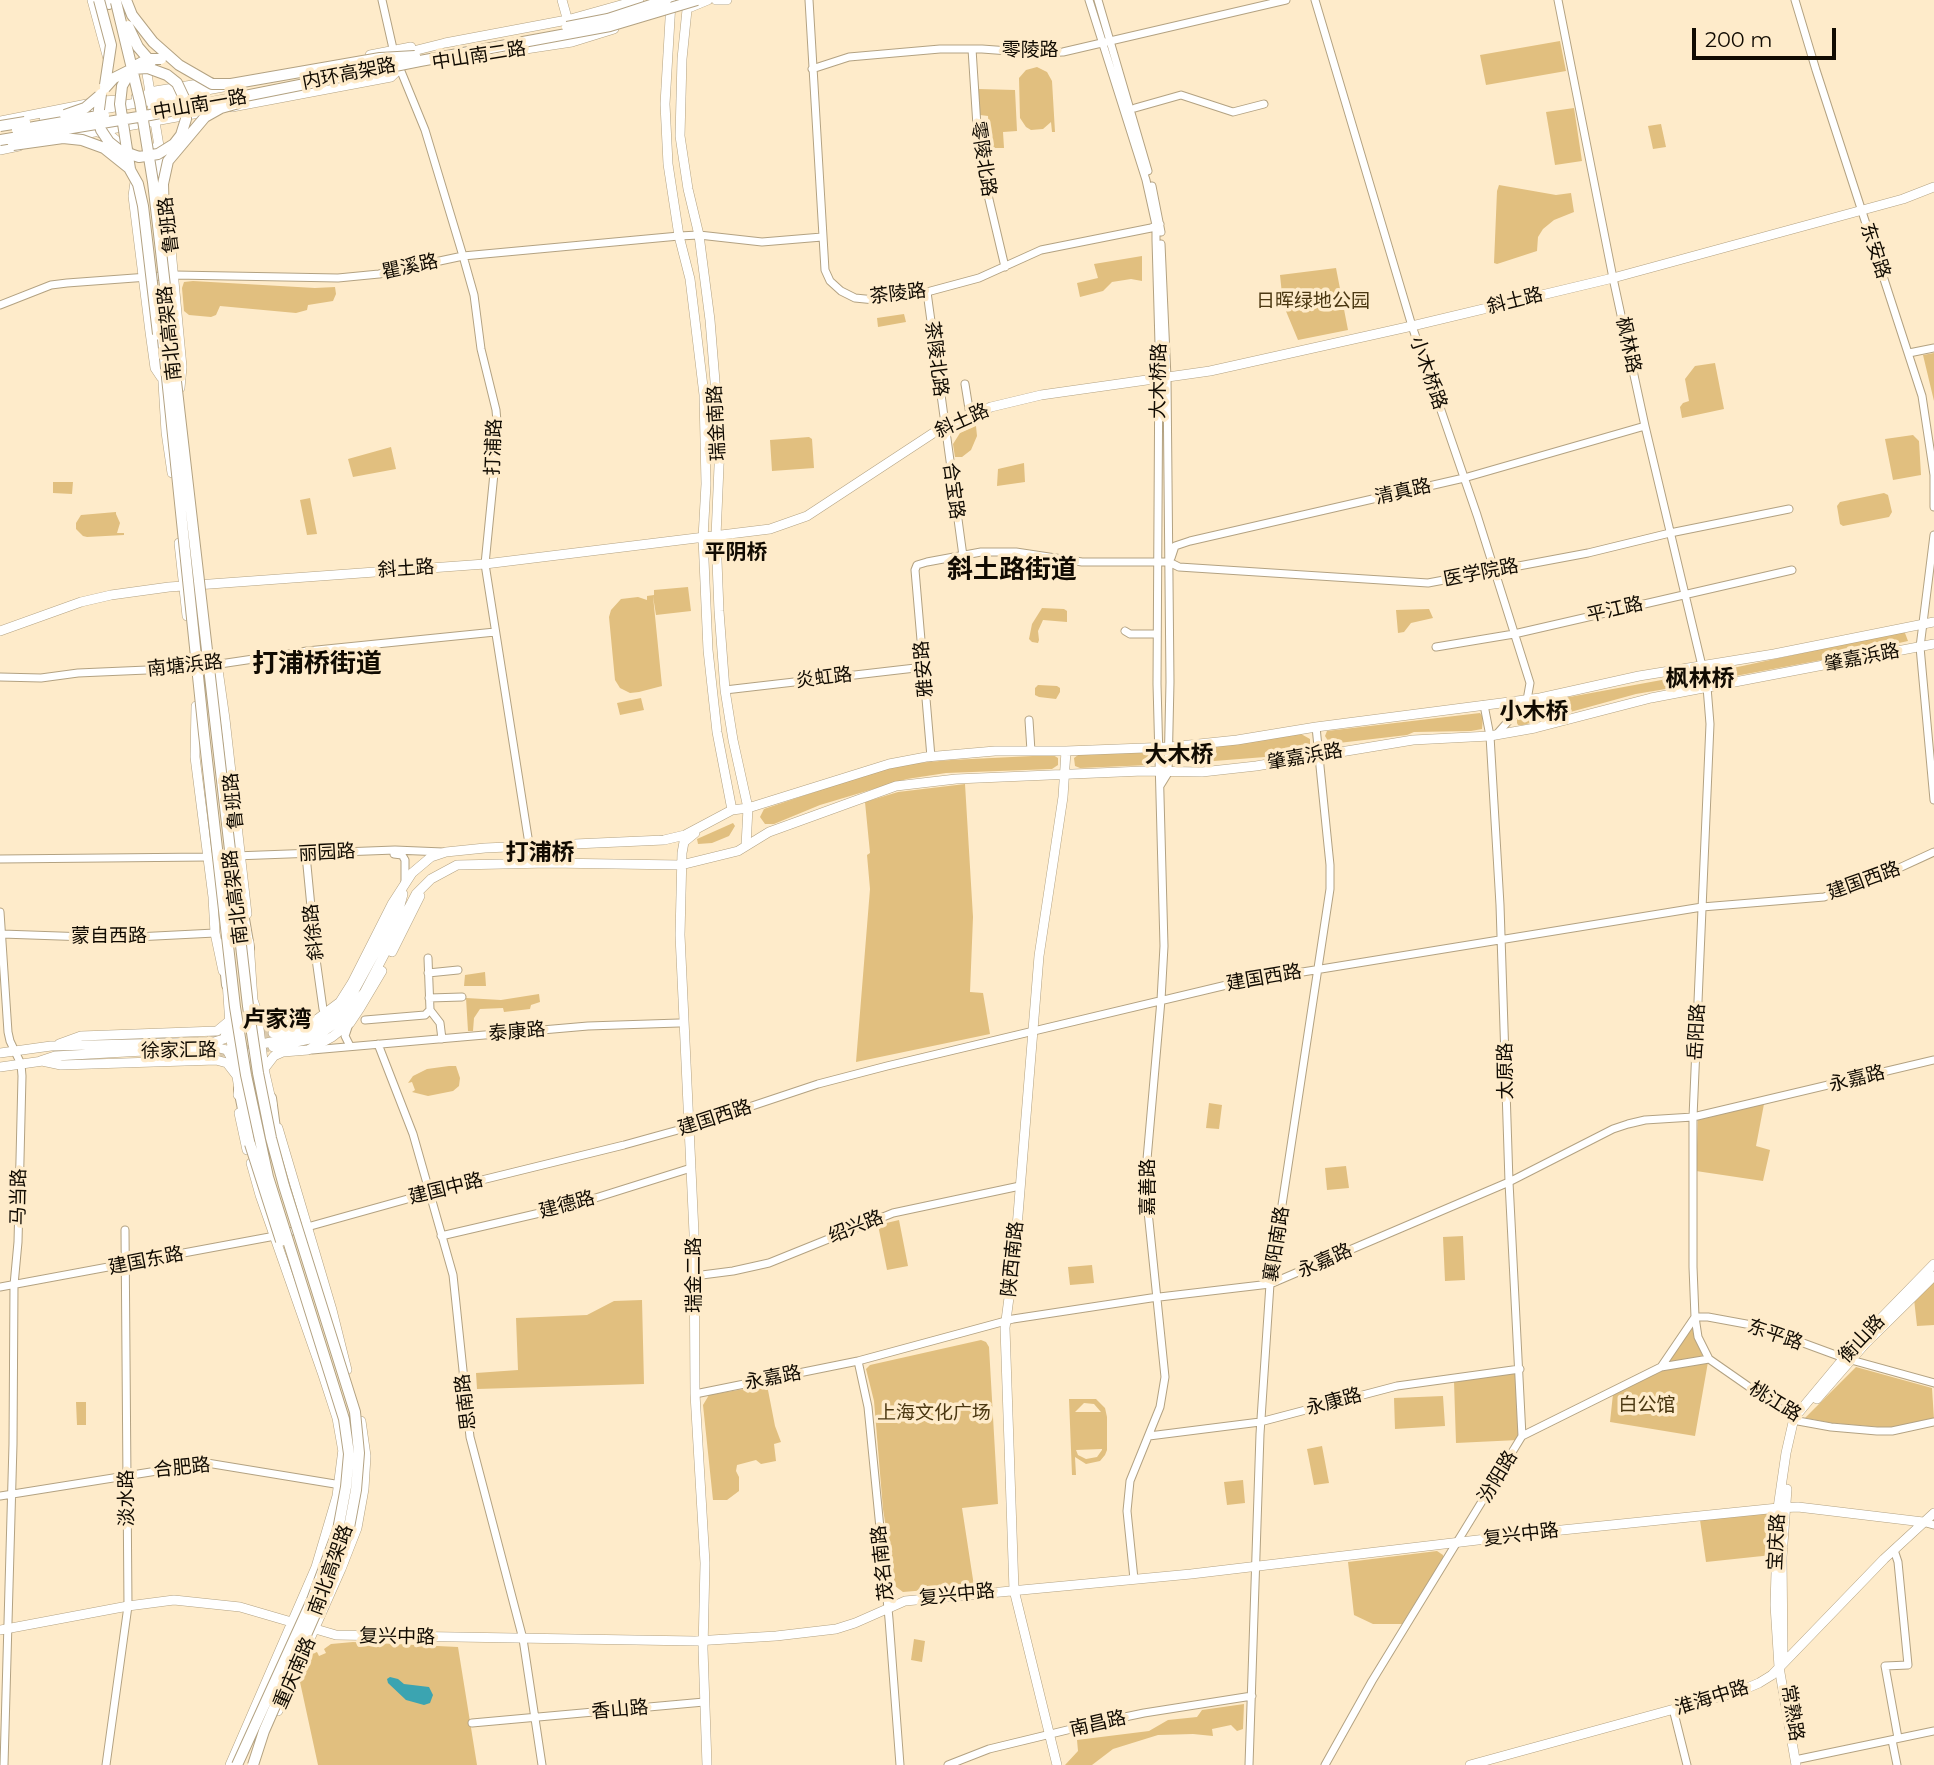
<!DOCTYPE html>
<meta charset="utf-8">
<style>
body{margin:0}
#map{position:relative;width:1934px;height:1765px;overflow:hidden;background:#feebca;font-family:Montserrat,sans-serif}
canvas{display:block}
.scale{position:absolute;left:1692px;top:28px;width:144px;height:32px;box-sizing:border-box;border:4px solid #110b02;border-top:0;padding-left:9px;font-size:21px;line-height:24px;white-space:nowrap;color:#110b02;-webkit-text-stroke:5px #feebca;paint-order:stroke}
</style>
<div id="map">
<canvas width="1934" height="1765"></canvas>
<div class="scale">200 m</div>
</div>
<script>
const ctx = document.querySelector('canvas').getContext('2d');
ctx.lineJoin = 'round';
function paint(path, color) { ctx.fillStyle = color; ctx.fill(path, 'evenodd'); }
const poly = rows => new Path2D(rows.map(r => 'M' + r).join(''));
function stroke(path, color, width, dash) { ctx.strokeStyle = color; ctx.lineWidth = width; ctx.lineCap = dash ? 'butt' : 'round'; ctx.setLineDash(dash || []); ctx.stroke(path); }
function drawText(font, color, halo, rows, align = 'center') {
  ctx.font = font + ' Montserrat,"Noto Sans SC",sans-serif'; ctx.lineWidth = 7; ctx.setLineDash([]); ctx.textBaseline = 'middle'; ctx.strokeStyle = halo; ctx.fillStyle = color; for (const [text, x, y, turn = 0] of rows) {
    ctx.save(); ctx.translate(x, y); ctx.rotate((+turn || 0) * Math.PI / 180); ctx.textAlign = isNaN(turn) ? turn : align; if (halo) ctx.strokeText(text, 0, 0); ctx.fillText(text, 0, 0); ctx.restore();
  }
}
paint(poly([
 [1560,41,1566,71,1486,85,1480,55],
 [1037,67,1047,72,1052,81,1055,132,1052,132,1051,122,1043,129,1031,130,1026,127,1020,118,1019,78,1026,70],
 [978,89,1015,90,1017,131,1003,132,1004,148,990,148,988,116,980,115],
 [1574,108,1582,161,1555,165,1546,112],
 [1661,124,1666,147,1653,149,1648,126],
 [1499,185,1556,195,1571,193,1574,212,1554,220,1543,229,1538,237,1537,251,1497,264,1494,263,1497,191],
 [1142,256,1142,281,1131,279,1112,282,1103,291,1080,297,1077,283,1098,278,1094,264],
 [1336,268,1348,330,1298,340,1283,304,1280,275],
 [193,281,315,288,335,287,336,294,333,301,308,305,307,310,296,313,220,306,216,315,211,317,189,315,184,311,182,288,184,282],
 [904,314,906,322,878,327,877,318],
 [1934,353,1934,401,1923,355],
 [1715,363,1724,409,1682,418,1680,407,1683,403,1689,401,1685,379,1695,366],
 [976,426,977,436,971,450,962,457,955,457,953,444,960,433],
 [1913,435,1919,441,1921,475,1893,480,1885,439],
 [809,437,812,439,814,468,772,471,770,440],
 [391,447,396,469,353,477,348,459],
 [1024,463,1025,482,997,486,998,469],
 [53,482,73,482,72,494,53,493],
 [1884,493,1888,495,1892,512,1889,517,1843,526,1840,524,1837,506,1840,502],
 [310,498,317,534,307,535,300,500],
 [116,512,116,514,120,523,117,533,124,533,124,535,87,537,83,536,76,529,76,523,81,515],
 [688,587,691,611,656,615,653,596,662,686,639,692,630,693,620,688,615,680,609,617,611,610,621,599,638,597,647,600,647,596,654,595,654,590],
 [1042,608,1064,609,1067,611,1067,622,1043,620,1038,631,1039,640,1038,643,1032,642,1029,639,1032,624],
 [1429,609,1433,618,1411,623,1404,632,1398,633,1396,610],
 [1900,632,1905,633,1908,641,1827,659,1719,679,1716,677,1715,673,1719,671],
 [1694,674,1697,680,1695,684,1636,694,1523,725,1518,725,1517,723,1517,719,1528,706,1537,703],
 [1038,685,1057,686,1060,688,1060,692,1056,699,1039,697,1035,695,1035,688],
 [641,698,644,710,620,715,617,703],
 [1480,713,1483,717,1482,729,1471,731,1414,732,1407,735,1330,744,1325,736,1327,731],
 [1301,734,1310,739,1310,744,1306,749,1265,757,1176,764,1173,761,1175,750,1231,745],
 [1148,752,1151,753,1152,762,1149,765,1080,768,1075,766,1074,758,1078,755],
 [1053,755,1058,758,1058,765,1052,769,946,773,907,779,820,805,774,824,765,824,760,817,764,809,895,765,951,760],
 [965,784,973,917,970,992,983,993,990,1034,856,1062,870,889,867,855,870,853,865,802,898,792],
 [733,823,735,826,729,836,712,843,698,844,697,839],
 [485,972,486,986,464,986,465,975],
 [539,994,540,1002,531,1005,530,1009,504,1012,503,1008,480,1009,474,1018,473,1031,468,1031,466,998,501,1000],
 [449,1066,456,1066,460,1078,459,1086,453,1091,428,1096,412,1092,415,1090,412,1082,408,1083,413,1076,427,1069],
 [1209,1103,1222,1105,1219,1129,1206,1128],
 [1764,1104,1756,1146,1770,1150,1763,1181,1696,1171,1698,1120],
 [1346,1166,1349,1188,1327,1190,1325,1168],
 [899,1220,908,1266,887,1270,878,1225],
 [1463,1236,1465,1280,1445,1281,1443,1237],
 [1092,1265,1094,1283,1070,1285,1068,1267],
 [1934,1280,1934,1325,1917,1326,1914,1299],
 [642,1300,644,1384,477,1389,476,1373,518,1370,516,1318,587,1315,614,1301],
 [1693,1325,1703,1358,1668,1363],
 [981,1340,986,1342,989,1347,998,1504,962,1508,974,1586,903,1592,895,1586,883,1509,874,1401,866,1369,870,1365],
 [1708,1362,1695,1436,1610,1422,1613,1394,1664,1370],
 [1856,1367,1932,1388,1934,1420,1890,1428,1832,1423,1805,1418],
 [1518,1372,1520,1436,1518,1440,1456,1443,1454,1381],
 [767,1385,775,1426,781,1442,774,1444,776,1461,761,1464,756,1460,737,1465,736,1471,739,1477,739,1491,727,1500,713,1500,703,1405,709,1395],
 [1443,1396,1445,1426,1395,1429,1394,1398],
 [1069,1399,1096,1399,1105,1408,1107,1417,1107,1450,1105,1455,1100,1461,1086,1464,1075,1457,1076,1475,1072,1475],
 [1084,1403,1094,1404,1101,1412,1075,1412],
 [1076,1450,1102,1449,1102,1450,1097,1457,1086,1459,1078,1455],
 [76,1402,86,1402,86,1425,77,1425],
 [1322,1446,1329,1483,1314,1485,1307,1449],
 [1243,1480,1245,1503,1227,1505,1224,1482],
 [1775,1512,1772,1555,1706,1562,1700,1520],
 [1437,1551,1443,1555,1443,1558,1402,1624,1373,1624,1354,1615,1348,1562],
 [914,1639,925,1641,922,1662,911,1660],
 [353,1642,458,1647,477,1765,318,1765,300,1682,307,1655,317,1652,319,1656,326,1653,324,1649,331,1644],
 [1244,1704,1243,1729,1237,1731,1231,1725,1212,1729,1213,1736,1193,1734,1158,1735,1113,1749,1092,1765,1065,1765,1078,1751,1077,1740,1149,1731,1168,1720,1197,1717,1202,1710]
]), '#e1bf7f');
paint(poly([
 [390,1677,398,1679,404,1684,429,1687,433,1695,430,1703,424,1705,406,1700,388,1683,387,1679]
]), '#3ba4b1');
stroke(poly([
 [207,1037,273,1033],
 [206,1054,273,1047]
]), '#dac9ac', 9, [9, 4.5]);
const minor = poly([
 [382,0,394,53],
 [809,0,825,270,830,281,841,291,855,298,875,300,927,292,979,278,1041,250,1151,228,1160,224],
 [1089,0,1146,180,1156,225,1156,240,1159,344,1157,684,1164,946,1161,1000,1145,1182,1165,1377,1160,1407,1130,1481,1127,1511,1134,1579],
 [1098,0,1148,171],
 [1315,0,1412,326,1477,515,1530,683,1527,700,1496,735],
 [1558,0,1613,278,1645,426,1707,687,1710,724,1693,1117,1693,1267,1695,1317,1698,1337,1709,1359,1798,1421,1831,1427,1877,1431,1892,1431,1934,1422],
 [1795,0,1816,70,1922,396,1934,475,1934,507],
 [972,49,979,157,1005,267],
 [398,64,425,130,463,256,474,295,481,349,496,410,498,433,485,564,532,863],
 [812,69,849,57,940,49,982,49,1036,53,1063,52,1286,0],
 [1135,108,1181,95,1233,112,1264,104],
 [1152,186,1161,232],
 [927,292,963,556],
 [0,305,51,285,67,283,175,275,338,278,379,274,463,256,679,236,699,235,762,242,822,237],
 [1909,353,1934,348],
 [965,384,970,415],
 [1934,535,1920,647,1934,800],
 [1171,558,1175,546,1190,541,1464,478,1645,426],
 [1125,631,1130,634,1157,634],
 [1436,647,1514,634,1792,570],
 [0,677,41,678,78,673,193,668,307,651,495,632],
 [725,690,924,667],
 [1484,705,1490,736,1500,905,1509,1182,1522,1436],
 [1029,720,1031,751],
 [931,757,915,570,917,565,927,562,981,552,1016,552,1082,562,1169,562,1179,567,1428,583,1588,553,1670,533,1789,509],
 [1160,786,1168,773,1170,682,1167,378,1161,244],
 [394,854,402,855,405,860,405,883],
 [306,855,316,959,323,1009],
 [0,859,208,857,395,850,443,852],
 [0,912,8,1032,10,1041,21,1064,22,1076,18,1242,14,1285,13,1444,4,1765],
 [2,934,116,938,215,933],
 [428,958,430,1010,440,1023,442,1039],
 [428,973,458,970],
 [429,998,462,997],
 [365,1020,425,1015,430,1010],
 [349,1024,345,1036,350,1046],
 [378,1044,413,1134,453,1275,470,1437,523,1639,542,1765],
 [312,1050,588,1026,679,1023],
 [441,1236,570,1206,691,1168],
 [694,1276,733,1271,769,1263,893,1213,1020,1186],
 [0,1287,275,1236,429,1193,624,1145,689,1127,818,1084,887,1066,1235,983,1702,907,1824,897,1873,880,1934,852],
 [1695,1317,1708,1317,1757,1326,1844,1358,1934,1383],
 [858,1361,868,1407,889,1619,900,1765],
 [1661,1367,1695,1317],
 [695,1394,858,1361,1013,1319,1151,1298,1270,1284,1509,1182,1613,1129,1628,1124,1645,1120,1693,1117,1934,1060],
 [1149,1436,1260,1422,1397,1386,1520,1369],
 [0,1496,207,1463,341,1485],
 [1923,1522,1934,1525],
 [1894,1550,1898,1562,1908,1665,1885,1666,1898,1738],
 [1673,1709,1687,1765],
 [472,1723,704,1702],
 [1892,1740,1897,1765],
 [1795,1760,1934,1731],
 [106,1765,128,1606,125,1230],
 [948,1765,989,1749,1096,1723,1144,1713,1252,1696],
 [1249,1765,1260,1434,1270,1284,1330,889,1330,865,1316,727],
 [1325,1765,1372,1681,1522,1436,1661,1367,1709,1359]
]);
const major = poly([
 [92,0,108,59],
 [562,0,569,25],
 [688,0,682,59,680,136,688,189,699,235,710,320,720,443,716,536,719,611,725,690,733,740,748,808,746,846],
 [716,0,727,0],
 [671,2,665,104,668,164,679,236,690,279,704,395,706,484,703,538,708,650,717,732,732,810],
 [691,7,708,0],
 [405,53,445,43,567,20,639,0],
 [370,55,411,47],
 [446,61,572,42,614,29],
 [145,62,164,176],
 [136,97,146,96,149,92,211,82],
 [232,107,391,77,400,68],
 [44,120,223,87],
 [0,121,102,101,119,100],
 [100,133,111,136,129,151],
 [67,137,215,110],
 [0,150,19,146],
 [157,176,157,146],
 [135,182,133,196,150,332,155,368,161,377],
 [167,207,182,367,180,388],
 [156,327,162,366,166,432,172,473],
 [179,543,187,616],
 [0,631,81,602,111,595,169,587,485,564,770,529,807,516,944,426,991,407,1041,395,1210,371,1412,326,1613,278,1903,199,1934,187],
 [212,656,217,663,225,719,247,914],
 [196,706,195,757,213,897,215,933,223,971],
 [695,833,684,842,682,853,680,935,694,1233,695,1394,705,1563,703,1649,707,1765],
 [249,942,253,1000,257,1012,264,1069,272,1104],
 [392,952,420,896],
 [227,981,231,1040,239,1089,238,1095],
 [260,1016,270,1026,303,1021],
 [273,1033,294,1031,308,1026,340,1002,352,983,392,904,412,873,431,857,446,852,485,848,664,840,685,835,732,810,748,808,889,764,926,757,995,751,1066,751,1170,747,1237,740,1316,727,1540,698,1639,676,1774,654,1934,622],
 [59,1044,81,1036,217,1031,229,1021],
 [273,1047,314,1038,343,1018,364,993,416,894,431,879,457,865,549,863,681,865,738,851,769,832,896,786,956,779,1143,771,1202,772,1256,766,1413,740,1490,736,1535,728,1651,698,1934,644],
 [0,1053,51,1046,214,1042,224,1039,228,1028],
 [40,1061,55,1056,215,1047,227,1050,233,1061],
 [42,1061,61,1065,216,1060,227,1063,237,1076],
 [243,1064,257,1045,295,1037,319,1027,348,1002,399,909,403,894],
 [0,1067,43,1061],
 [264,1069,274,1056,283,1052,308,1050,332,1037,350,1023,360,1008,382,971],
 [239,1113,247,1150],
 [278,1128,332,1310,347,1370],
 [251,1163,260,1195,323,1375,337,1418,343,1452],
 [1817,1399,1865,1344,1934,1276],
 [0,1630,128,1606,174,1600,240,1607,336,1635,695,1641,776,1636,836,1629,855,1623,905,1601,1191,1574,1562,1530,1778,1508,1798,1507,1923,1522],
 [1783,1653,1782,1557,1787,1489],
 [278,1711,341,1569,357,1528,364,1489,366,1456,361,1421],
 [230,1765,316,1567,337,1496,343,1449],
 [1057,1765,1014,1590,1005,1328,1015,1252,1039,956,1063,797,1066,751],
 [1470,1765,1740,1691,1759,1683,1772,1675,1884,1559,1934,1513],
 [1796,1765,1779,1667,1775,1605,1778,1508,1786,1453,1794,1418,1854,1346,1934,1264]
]);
const highway = poly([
 [108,0,109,4],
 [242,907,249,948],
 [223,944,227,985],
 [239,1089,250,1144],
 [271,1098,276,1136]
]);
stroke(minor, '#b3a282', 9);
stroke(major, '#b3a282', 10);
stroke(highway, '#b3a282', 12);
stroke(minor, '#fff', 7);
stroke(major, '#fff', 9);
stroke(highway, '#fff', 10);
const highwayBridge = poly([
 [99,0,111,45,105,85],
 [126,0,132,15,153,42,179,65,212,84,231,84,380,58,415,56],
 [116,2,140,102,153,182,248,1006,258,1073,271,1138,284,1186,355,1412,359,1453,356,1490,348,1533,320,1603,264,1731,253,1765],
 [128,26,138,47,151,62],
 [567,27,608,19,666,0],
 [101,94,98,117,101,130,109,142,119,150,139,157,158,154,174,144,181,135,186,119,185,100,177,83,167,75,148,68,132,69,114,78,105,88],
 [65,115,85,108,99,96],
 [0,126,25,122],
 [17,130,104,115],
 [0,140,150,115,420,61,610,26,697,0],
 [13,145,63,138,82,140,104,148,129,168,138,184,143,206,158,334],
 [130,169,120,104,122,86,133,67,148,59,161,59],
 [164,218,163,184,168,161,205,117,221,108,239,103],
 [163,339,204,734,235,1007,246,1075,268,1177,344,1419,349,1454,346,1487,338,1530,312,1600,237,1765],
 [250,1144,281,1241]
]);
stroke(highwayBridge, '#b3a282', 12, []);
stroke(highwayBridge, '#fff', 10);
drawText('19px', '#110b02', '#feebca', [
 ["零陵路",1030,50],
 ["中山南二路",479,56,-9],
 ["内环高架路",349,74,-11],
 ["中山南一路",200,105,-10],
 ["零陵北路",983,159,81],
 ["鲁班路",169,225,-97],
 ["东安路",1875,251,72],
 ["瞿溪路",410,267,-12],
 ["茶陵路",898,294,-7],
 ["斜土路",1515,301,-14],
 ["南北高架路",170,333,-96],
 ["枫林路",1628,345,78],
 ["茶陵北路",936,359,83],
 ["小木桥路",1428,373,71],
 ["大木桥路",1159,381,-89],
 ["斜土路",962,421,-24],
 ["瑞金南路",717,423,-93],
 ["打浦路",494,447,-88],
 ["合宝路",953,491,82],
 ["清真路",1403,492,-13],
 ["斜土路",406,569,-4],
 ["医学院路",1481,573,-11],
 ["平江路",1615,610,-13],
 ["肇嘉浜路",1862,658,-11],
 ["南塘浜路",185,666,-6],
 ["雅安路",924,669,-95],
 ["炎虹路",824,678,-7],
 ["肇嘉浜路",1305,757,-10],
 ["鲁班路",234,801,-96],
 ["丽园路",327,853,-3],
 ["建国西路",1864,881,-20],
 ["南北高架路",236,897,-97],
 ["斜徐路",314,932,-96],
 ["蒙自西路",109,936],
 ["建国西路",1264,978,-10],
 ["泰康路",517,1032,-5],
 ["岳阳路",1697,1032,-87],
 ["徐家汇路",179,1051,-1],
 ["太原路",1506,1071,-91],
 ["永嘉路",1857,1079,-14],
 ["建国西路",715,1118,-18],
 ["嘉善路",1148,1187,-90],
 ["建国中路",446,1189,-14],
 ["马当路",19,1197,-89],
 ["建德路",567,1205,-15],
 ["绍兴路",856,1227,-22],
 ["襄阳南路",1277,1244,-81],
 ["陕西南路",1013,1259,-84],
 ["建国东路",146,1261,-11],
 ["永嘉路",1325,1261,-24],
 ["瑞金二路",694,1275,-90],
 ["东平路",1775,1335,19],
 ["衡山路",1862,1339,-47],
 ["永嘉路",773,1378,-11],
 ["思南路",466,1402,-97],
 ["永康路",1334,1402,-15],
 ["桃江路",1775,1402,32],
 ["合肥路",182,1468,-6],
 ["汾阳路",1498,1477,-59],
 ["淡水路",127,1498,-91],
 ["复兴中路",1521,1535,-7],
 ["宝庆路",1777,1542,-87],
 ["茂名南路",883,1563,-96],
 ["南北高架路",331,1570,-70],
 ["复兴中路",957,1595,-6],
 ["复兴中路",397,1637,1],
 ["重庆南路",295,1673,-66],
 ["淮海中路",1712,1698,-17],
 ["香山路",620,1710,-5],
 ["常熟路",1792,1713,81],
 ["南昌路",1098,1724,-13]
]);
drawText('19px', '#4b3812', '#feebca', [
 ["日晖绿地公园",1313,301],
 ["白公馆",1647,1405],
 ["上海文化广场",934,1413]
]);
drawText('bold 21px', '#110b02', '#feebca', [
 ["平阴桥",736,553]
]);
drawText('bold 23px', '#110b02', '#feebca', [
 ["枫林桥",1700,679],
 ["小木桥",1534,712],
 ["大木桥",1179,755],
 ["打浦桥",540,853],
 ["卢家湾",277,1020]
]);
drawText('bold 26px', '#110b02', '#feebca', [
 ["斜土路街道",1012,570],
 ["打浦桥街道",317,664]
]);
</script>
